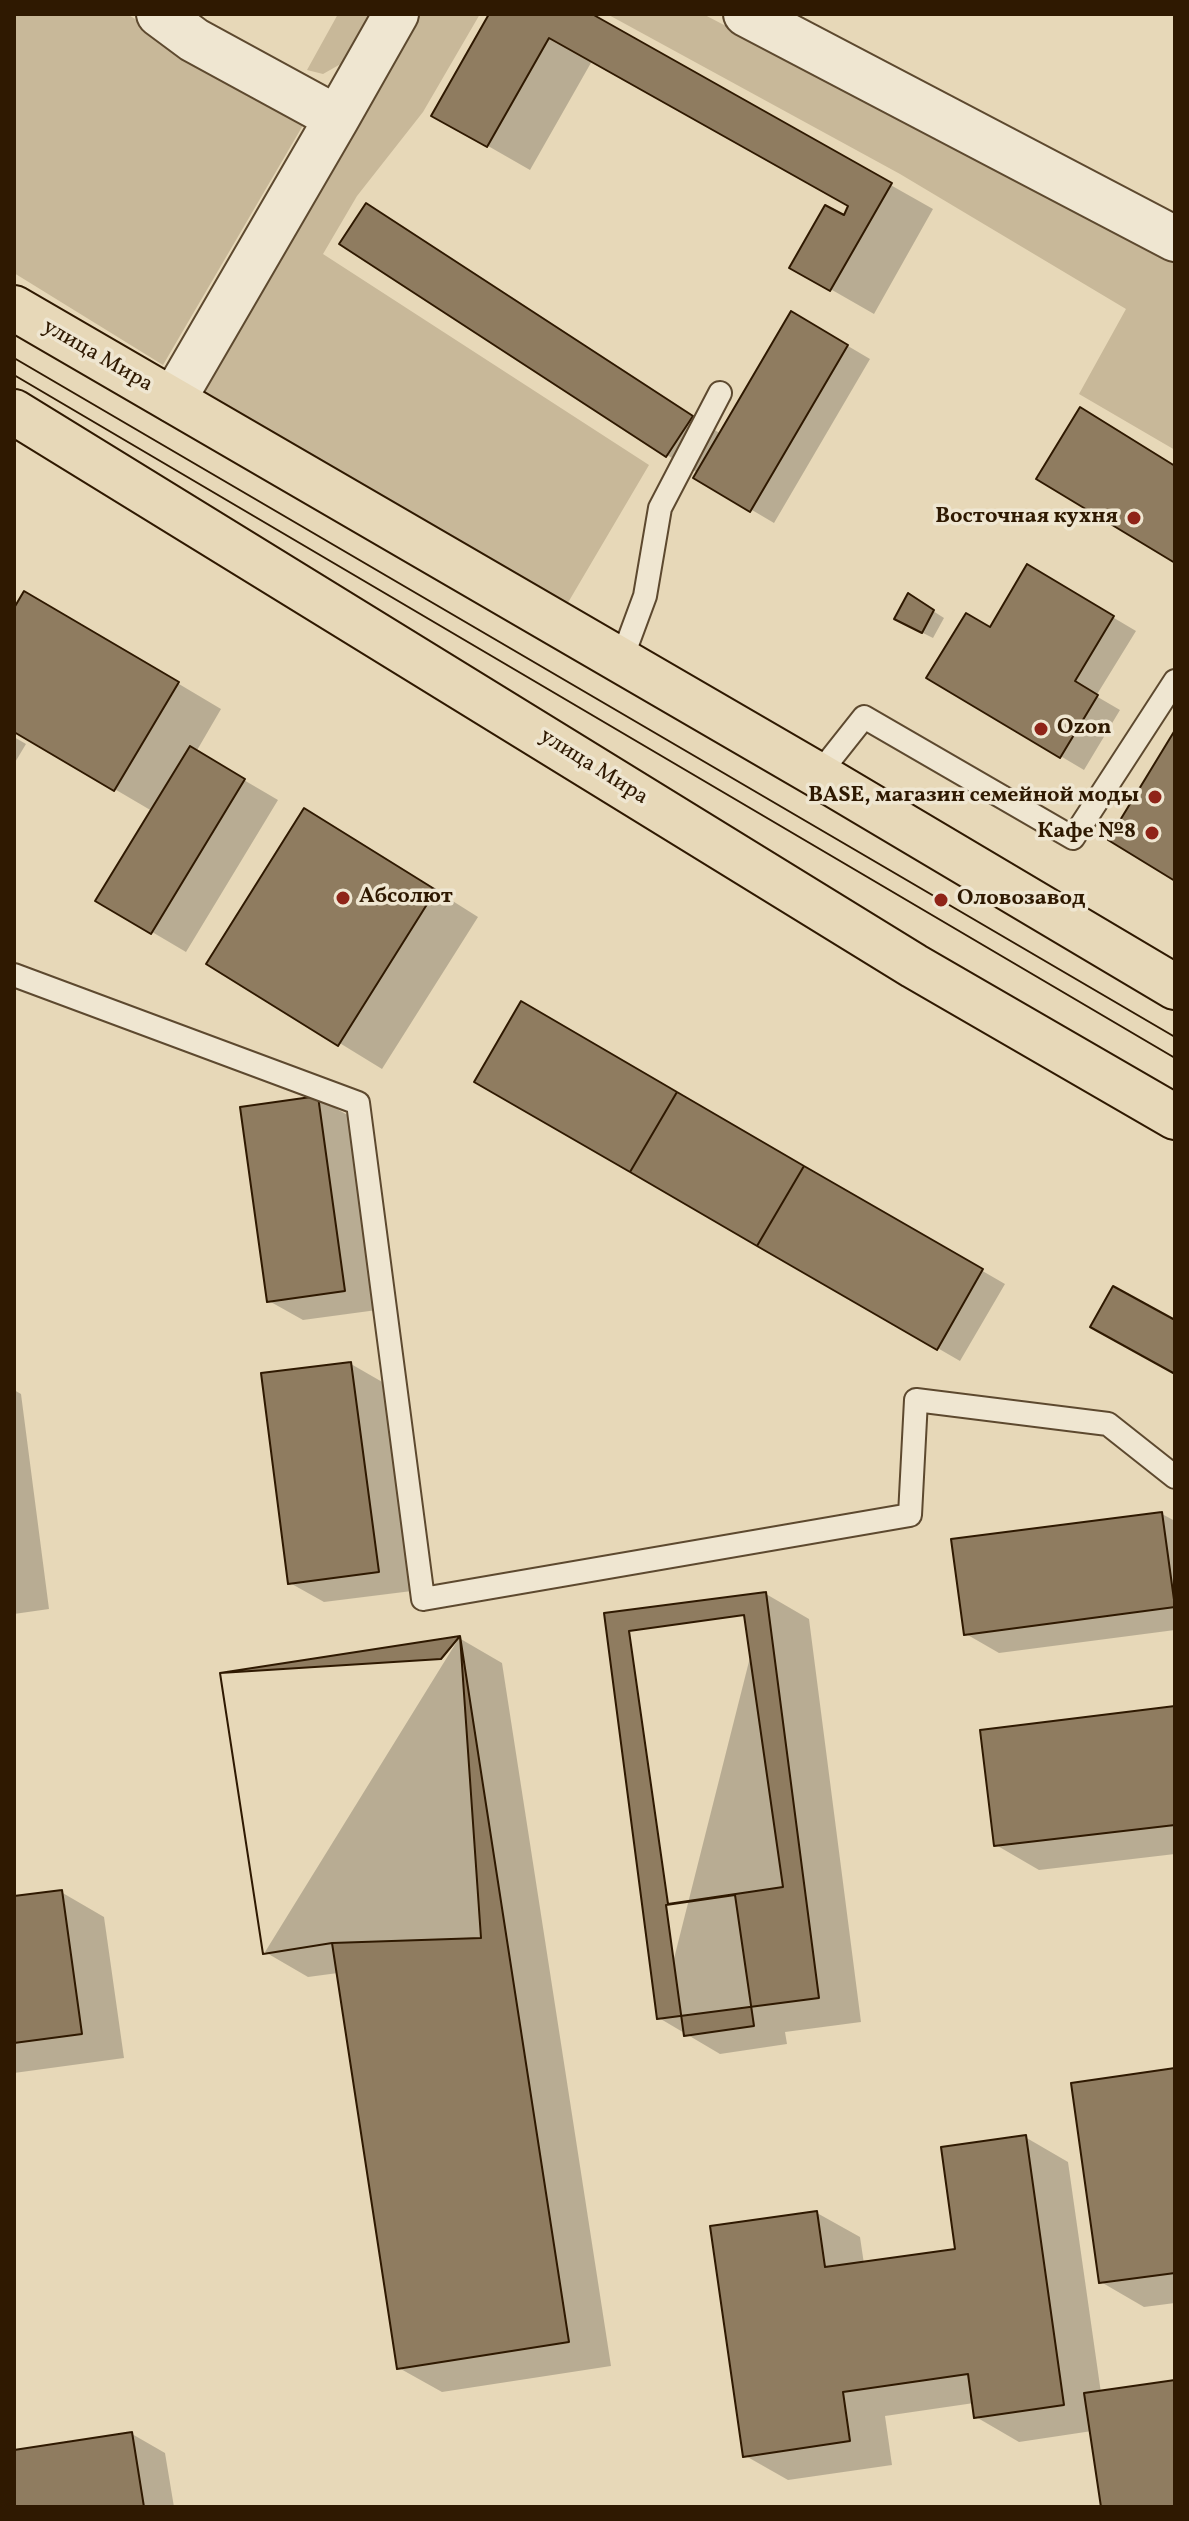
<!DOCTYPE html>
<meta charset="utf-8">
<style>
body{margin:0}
#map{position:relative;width:1189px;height:2521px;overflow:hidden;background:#e7d8b8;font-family:Vollkorn,serif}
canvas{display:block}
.frame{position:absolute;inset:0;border:16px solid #2f1901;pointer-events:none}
</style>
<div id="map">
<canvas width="1189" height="2521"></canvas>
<div class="frame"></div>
</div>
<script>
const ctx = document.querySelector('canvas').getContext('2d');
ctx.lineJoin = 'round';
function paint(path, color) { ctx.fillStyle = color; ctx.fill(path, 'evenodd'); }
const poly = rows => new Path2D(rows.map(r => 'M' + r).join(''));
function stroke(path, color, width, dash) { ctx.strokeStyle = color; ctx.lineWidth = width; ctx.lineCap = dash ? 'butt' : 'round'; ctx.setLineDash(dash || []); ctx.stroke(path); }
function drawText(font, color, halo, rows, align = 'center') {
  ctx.font = font + ' Vollkorn,serif'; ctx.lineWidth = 7; ctx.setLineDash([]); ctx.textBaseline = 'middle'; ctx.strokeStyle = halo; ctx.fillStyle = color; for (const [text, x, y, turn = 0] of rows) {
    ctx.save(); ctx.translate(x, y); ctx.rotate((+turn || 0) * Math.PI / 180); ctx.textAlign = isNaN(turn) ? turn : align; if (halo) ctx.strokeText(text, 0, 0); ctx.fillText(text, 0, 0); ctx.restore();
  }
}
paint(poly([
 [14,14,127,14,225,74,309,115,163,365,14,273],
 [338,14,373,14,346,61,323,74,307,70],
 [417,14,480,14,423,112,357,196,323,254,649,465,566,606,200,392],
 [607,14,703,14,1175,261,1175,450,1079,394,1126,309,900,174]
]), '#c8b899');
paint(poly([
 [492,14,588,14,933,209,874,314,792,267,844,217,851,206,592,61,530,170,434,115],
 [366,205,721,434,792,313,870,359,774,523,696,477,698,473,667,455],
 [1028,567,1136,631,1096,696,1120,710,1084,770,929,678,991,629],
 [919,602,944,618,933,638,907,625],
 [14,611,68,618,221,709,196,752,278,800,186,952,98,900,152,811,14,730],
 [14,737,26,744,14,764],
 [348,835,478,917,382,1069,209,963],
 [521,1004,1005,1284,960,1361,476,1081],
 [318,1098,351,1117,377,1310,303,1320,269,1301],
 [351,1364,384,1383,412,1591,324,1602,290,1583],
 [14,1390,21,1394,49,1609,14,1614],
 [1162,1514,1175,1521,1175,1630,999,1653,966,1634],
 [766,1594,809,1619,861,2022,785,2032,787,2044,720,2054,659,2018],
 [459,1638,502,1663,611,2366,442,2392,399,2368,338,1973,308,1977,265,1952],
 [1175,1708,1175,1854,1039,1870,996,1845],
 [61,1892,104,1917,124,2058,14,2073,14,1899],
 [1175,2070,1175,2303,1144,2307,1101,2282],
 [1025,2137,1068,2162,1101,2393,1175,2382,1175,2507,1103,2507,1092,2431,1019,2442,976,2417,974,2403,885,2416,892,2465,788,2480,744,2455,817,2213,860,2237,864,2264,957,2251],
 [132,2434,165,2453,174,2507,14,2507,14,2452]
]), '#0003');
const building = poly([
 [489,14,592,14,892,183,830,291,789,268,825,205,844,215,848,206,549,38,487,147,431,116,489,14],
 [366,203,693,416,666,457,339,244,366,203],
 [791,311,848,345,750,512,693,478,791,311],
 [1080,407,1175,466,1175,563,1036,479,1080,407],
 [1027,564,1114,616,1075,681,1098,695,1060,758,926,678,966,613,990,627,1027,564],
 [24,591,179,682,114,791,14,732,14,608,24,591],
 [908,593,934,610,922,633,894,619,908,593],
 [1175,730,1175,881,1108,840,1175,730],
 [190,746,245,779,151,934,95,901,190,746],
 [304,808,436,890,338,1046,206,964,304,808],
 [521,1001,677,1092,630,1172,474,1082,521,1001],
 [677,1092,804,1166,757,1246,630,1172,677,1092],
 [318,1096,345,1291,267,1302,240,1107,318,1096],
 [804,1166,983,1269,937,1350,757,1246,804,1166],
 [1113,1286,1175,1320,1175,1374,1090,1327,1113,1286],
 [351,1362,379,1572,288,1584,261,1373,351,1362],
 [1162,1512,1175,1607,964,1635,951,1539,1162,1512],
 [766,1592,819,1998,657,2019,604,1613,766,1592],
 [744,1615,783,1887,668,1904,629,1631,744,1615],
 [460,1636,481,1938,332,1943,263,1954,220,1673,441,1659,460,1636],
 [460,1636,569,2342,397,2369,332,1943,263,1954,220,1673,460,1636],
 [1175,1706,1175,1825,994,1846,980,1730,1175,1706],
 [62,1890,82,2034,14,2043,14,1896,62,1890],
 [735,1895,754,2026,684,2036,666,1905,735,1895],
 [1175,2068,1175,2273,1099,2283,1071,2083,1175,2068],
 [1026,2135,1064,2405,974,2418,968,2374,843,2392,850,2441,743,2457,710,2226,817,2211,825,2267,955,2249,941,2147,1026,2135],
 [1175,2380,1175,2507,1101,2507,1084,2393,1175,2380],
 [132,2432,144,2507,14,2507,14,2450,132,2432]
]);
paint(building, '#8f7c60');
stroke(building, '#2f1901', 2);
const service = poly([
 [621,661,645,596,660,508,720,393],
 [818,775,864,717,1073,838,1175,681],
 [14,975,358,1103,423,1599,910,1515,916,1400,1108,1424,1175,1477]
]);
const minor = poly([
 [159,14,194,40,337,118,396,14],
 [746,14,1175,239],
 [173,400,337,118]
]);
const primary = poly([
 [14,308,818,775,1175,987],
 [14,412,914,966,1175,1117]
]);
stroke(service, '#5d492f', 26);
stroke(minor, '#5d492f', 48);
stroke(primary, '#2f1901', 48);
stroke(service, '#efe6d1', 22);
stroke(minor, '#efe6d1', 44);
stroke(primary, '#e7d8b8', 44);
stroke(poly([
 [14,358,1175,1037],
 [14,375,1175,1058]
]), '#2f1901', 2);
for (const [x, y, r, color] of [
 [1134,518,8,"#8f2418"],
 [1041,729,8,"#8f2418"],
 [1155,797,8,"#8f2418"],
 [1152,833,8,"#8f2418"],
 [343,898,8,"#8f2418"],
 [941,900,8,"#8f2418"]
]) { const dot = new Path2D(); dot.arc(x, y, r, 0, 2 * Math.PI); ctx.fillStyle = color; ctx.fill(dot); stroke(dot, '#efe6d1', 3); }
drawText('22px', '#2f1901', '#efe6d1', [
 ["улица Мира",97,357,30],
 ["улица Мира",593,768,32]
]);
drawText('bold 22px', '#2f1901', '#efe6d1', [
 ["Восточная кухня",1118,518],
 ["Ozon",1057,729,"left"],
 ["BASE, магазин семейной моды",1139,797],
 ["Кафе №8",1136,833],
 ["Абсолют",359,898,"left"],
 ["Оловозавод",957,900,"left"]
], 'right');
</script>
